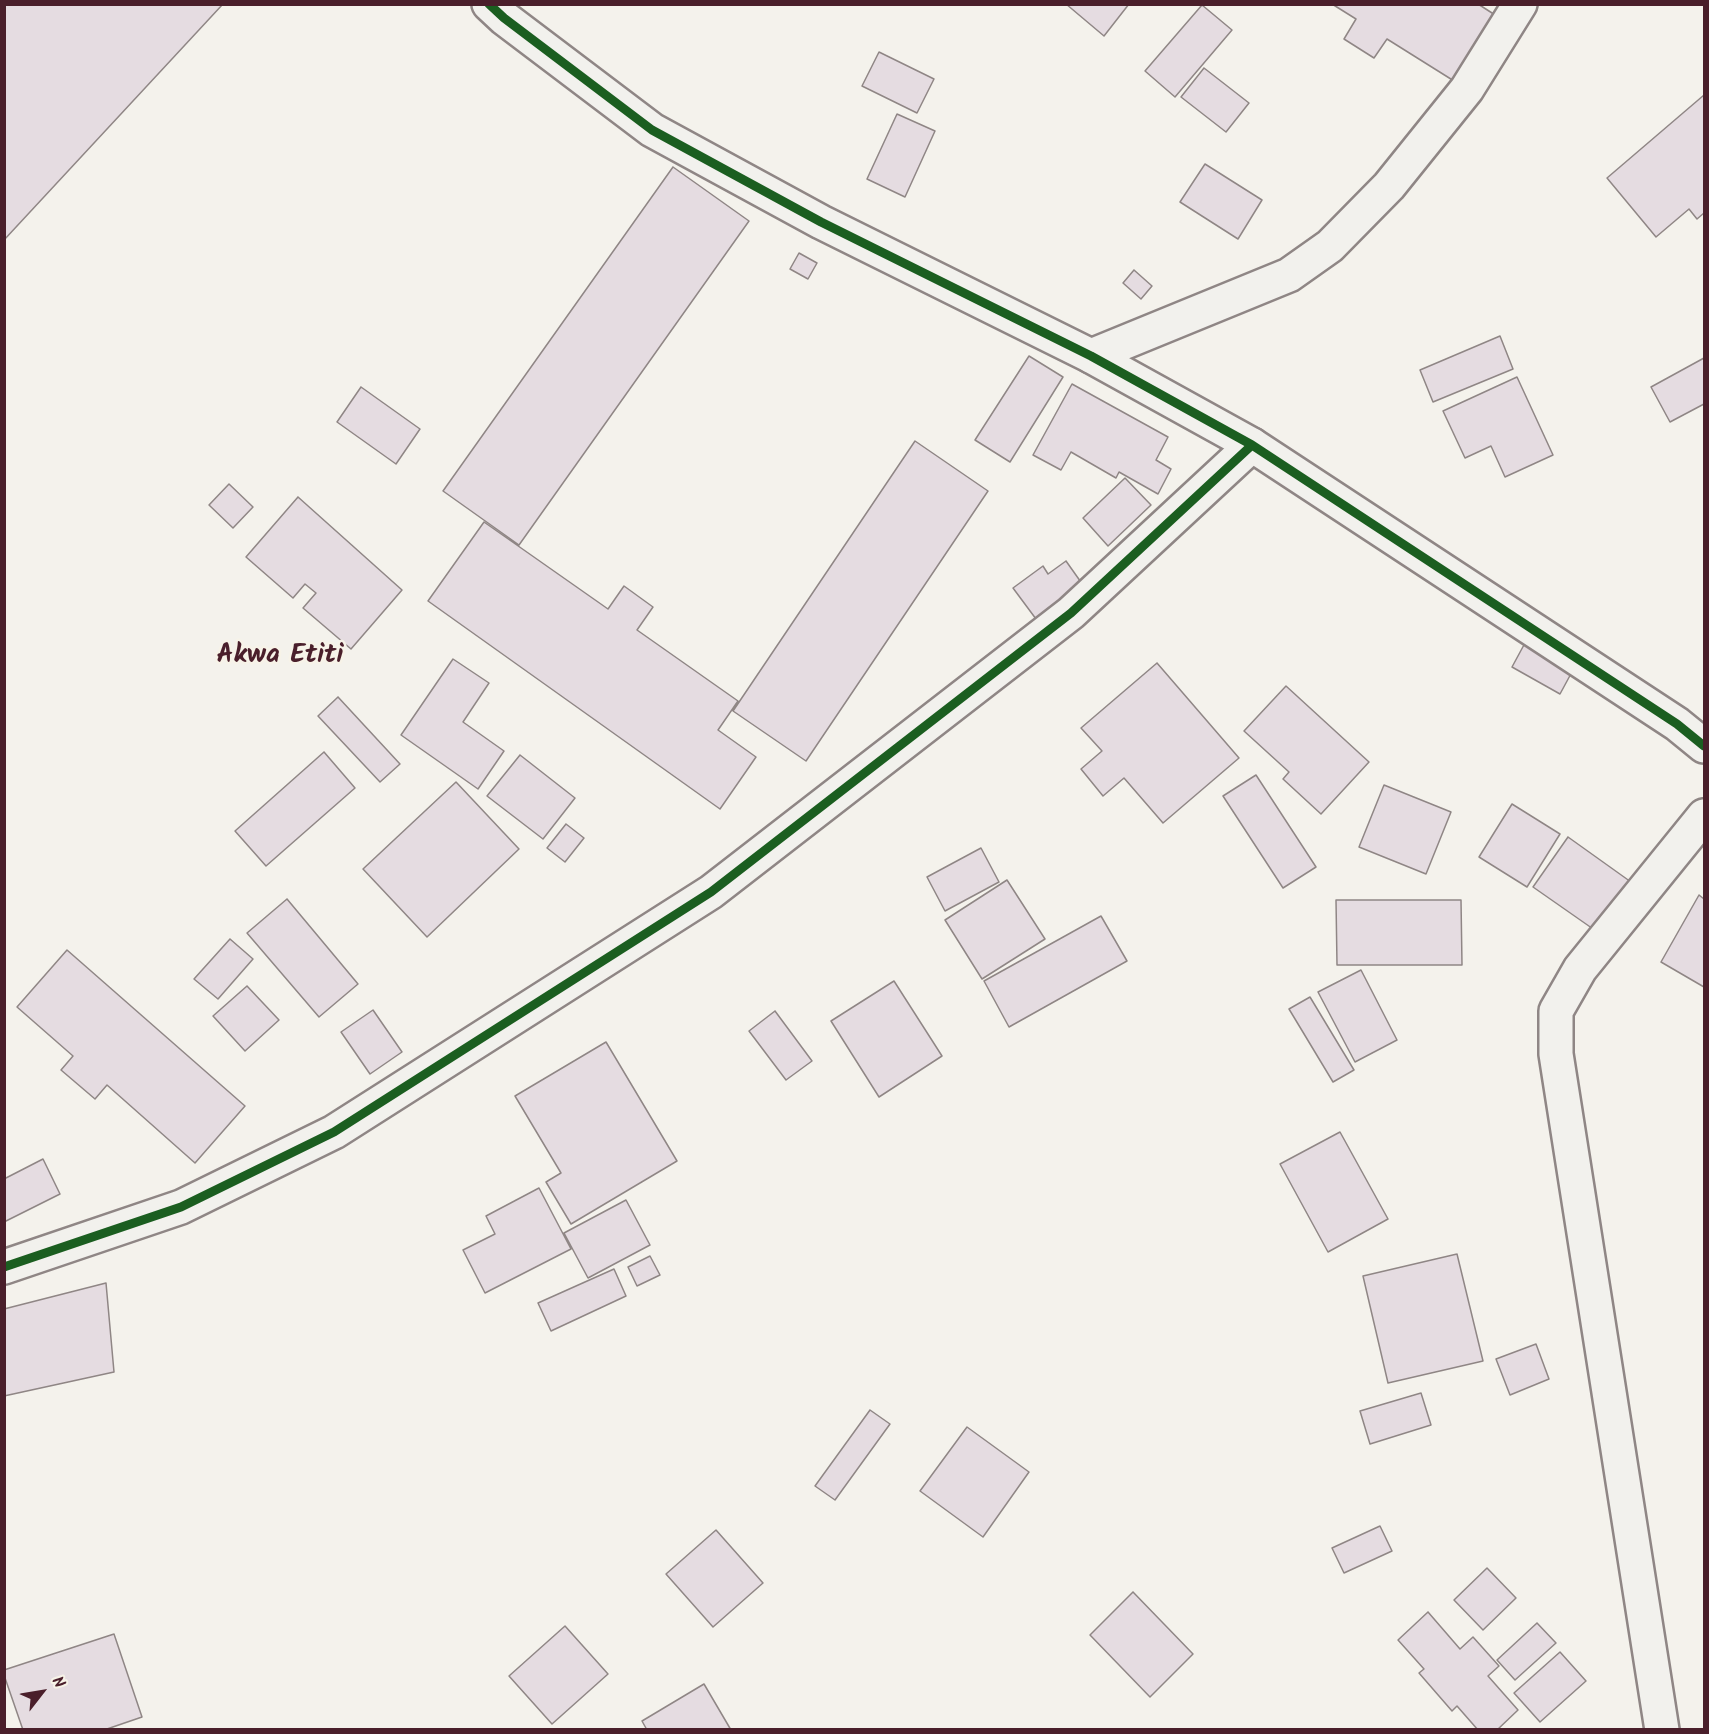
<!DOCTYPE html>
<style>
body{margin:0}
#map{position:relative;width:1709px;height:1734px;overflow:hidden;background:#f4f2ec;font-family:Kalam,sans-serif}
canvas{display:block}
.frame{position:absolute;inset:0;border:6px solid #4a1f2b;pointer-events:none}
.north{position:absolute;left:12px;top:1662px;width:60px;height:60px;-webkit-text-stroke:4px #f7f3e8;paint-order:stroke;rotate:59deg;font-size:16px;font-weight:700;line-height:24px;text-align:center;color:#4a1f2b}
.north::after{content:'';display:block;margin:auto;width:21px;height:27px;background:#4a1f2b;clip-path:polygon(50% 0,100% 100%,50% 72%,0 100%)}
</style>
<div id="map">
<canvas width="1709" height="1734"></canvas>
<div class="frame"></div>
<div class="north">N</div>
</div>
<script>
const ctx = document.querySelector('canvas').getContext('2d');
ctx.lineJoin = 'round';
function paint(path, color) { ctx.fillStyle = color; ctx.fill(path, 'evenodd'); }
const poly = rows => new Path2D(rows.map(r => 'M' + r).join(''));
function stroke(path, color, width, dash) { ctx.strokeStyle = color; ctx.lineWidth = width; ctx.lineCap = dash ? 'butt' : 'round'; ctx.setLineDash(dash || []); ctx.stroke(path); }
function drawText(font, color, halo, rows, align = 'center') {
  ctx.font = font + ' Kalam,sans-serif'; ctx.lineWidth = 5; ctx.setLineDash([]); ctx.textBaseline = 'middle'; ctx.strokeStyle = halo; ctx.fillStyle = color; for (const [text, x, y, turn = 0] of rows) {
    ctx.save(); ctx.translate(x, y); ctx.rotate((+turn || 0) * Math.PI / 180); ctx.textAlign = isNaN(turn) ? turn : align; if (halo) ctx.strokeText(text, 0, 0); ctx.fillText(text, 0, 0); ctx.restore();
  }
}
const building = poly([
 [4,4,223,4,4,240,4,4],
 [1066,4,1129,4,1104,36,1066,4],
 [1332,4,1478,4,1503,20,1462,86,1387,39,1374,58,1344,39,1356,19,1332,4],
 [1202,5,1232,30,1175,97,1145,71,1202,5],
 [879,52,934,79,917,113,862,86,879,52],
 [1204,68,1249,103,1226,132,1181,97,1204,68],
 [1704,95,1704,213,1697,219,1689,209,1656,237,1607,178,1704,95],
 [897,114,935,131,905,197,867,179,897,114],
 [1205,164,1262,200,1238,239,1180,202,1205,164],
 [673,167,749,221,519,545,443,491,673,167],
 [799,253,817,263,808,279,790,269,799,253],
 [1134,270,1152,286,1141,299,1123,283,1134,270],
 [1500,336,1513,369,1433,402,1420,370,1500,336],
 [1029,356,1063,377,1010,462,975,440,1029,356],
 [1704,358,1704,404,1670,422,1651,387,1704,358],
 [1517,377,1553,455,1505,477,1491,446,1465,458,1443,411,1517,377],
 [1072,384,1168,437,1156,460,1171,469,1158,494,1119,472,1116,478,1071,452,1061,470,1033,455,1072,384],
 [361,387,420,429,396,464,337,422,361,387],
 [915,441,988,491,806,761,733,711,915,441],
 [1125,478,1151,505,1108,546,1083,518,1125,478],
 [229,484,253,507,233,528,209,505,229,484],
 [298,497,402,590,351,649,303,608,316,593,305,584,293,598,246,557,298,497],
 [484,522,608,609,624,586,653,607,637,630,738,701,718,730,756,757,720,809,428,601,484,522],
 [1066,561,1083,585,1036,619,1013,588,1043,566,1048,574,1066,561],
 [1525,643,1573,670,1560,694,1512,667,1525,643],
 [453,659,489,683,463,722,504,751,478,789,401,735,453,659],
 [1157,663,1239,758,1163,823,1124,778,1103,796,1081,769,1102,751,1081,728,1157,663],
 [1286,686,1369,762,1321,814,1283,779,1289,772,1244,731,1286,686],
 [338,697,400,764,380,782,318,716,338,697],
 [324,752,355,788,266,866,235,831,324,752],
 [520,755,575,798,543,839,487,796,520,755],
 [1256,775,1316,867,1283,888,1223,796,1256,775],
 [456,782,519,849,427,937,363,869,456,782],
 [1384,785,1451,812,1426,874,1359,847,1384,785],
 [1512,804,1560,834,1527,887,1479,857,1512,804],
 [566,824,584,838,565,862,547,848,566,824],
 [1568,837,1631,882,1596,931,1533,887,1568,837],
 [981,848,999,882,945,911,927,877,981,848],
 [1007,880,1045,939,982,979,945,920,1007,880],
 [1699,895,1704,899,1704,987,1661,962,1699,895],
 [287,899,358,984,319,1017,247,933,287,899],
 [1336,900,1461,900,1462,965,1337,965,1336,900],
 [1101,916,1127,961,1009,1027,984,981,1101,916],
 [230,939,253,959,218,999,194,979,230,939],
 [67,950,245,1106,195,1163,107,1085,95,1099,61,1070,73,1056,17,1007,67,950],
 [1361,970,1397,1040,1355,1062,1318,992,1361,970],
 [894,981,942,1056,879,1097,831,1021,894,981],
 [247,986,279,1020,245,1051,213,1016,247,986],
 [1310,997,1354,1070,1333,1082,1289,1009,1310,997],
 [373,1010,402,1052,370,1074,341,1032,373,1010],
 [775,1011,812,1061,786,1080,749,1031,775,1011],
 [606,1042,677,1161,571,1224,546,1182,561,1173,515,1096,606,1042],
 [1340,1132,1388,1219,1328,1252,1280,1164,1340,1132],
 [43,1159,60,1194,4,1222,4,1179,43,1159],
 [539,1188,571,1249,485,1293,463,1250,495,1234,486,1216,539,1188],
 [626,1200,650,1245,588,1278,564,1233,626,1200],
 [1457,1254,1483,1361,1388,1383,1363,1276,1457,1254],
 [650,1256,660,1275,637,1286,628,1267,650,1256],
 [614,1269,626,1296,551,1331,538,1303,614,1269],
 [106,1283,114,1372,4,1396,4,1309,106,1283],
 [1536,1344,1549,1379,1510,1395,1496,1359,1536,1344],
 [1421,1393,1431,1425,1370,1444,1360,1411,1421,1393],
 [870,1410,890,1424,835,1500,815,1486,870,1410],
 [967,1427,1029,1472,983,1537,920,1491,967,1427],
 [1380,1526,1392,1551,1344,1573,1332,1548,1380,1526],
 [716,1530,763,1583,713,1627,666,1574,716,1530],
 [1487,1568,1516,1598,1483,1630,1454,1600,1487,1568],
 [1133,1592,1193,1654,1150,1697,1090,1635,1133,1592],
 [1428,1612,1460,1649,1473,1637,1499,1666,1488,1676,1518,1710,1497,1730,1478,1730,1457,1706,1452,1711,1419,1673,1424,1669,1398,1640,1428,1612],
 [1537,1623,1556,1643,1515,1680,1497,1660,1537,1623],
 [565,1626,608,1674,552,1724,509,1676,565,1626],
 [114,1634,142,1717,104,1730,23,1730,4,1675,4,1670,114,1634],
 [1560,1652,1586,1681,1540,1722,1514,1693,1560,1652],
 [704,1684,731,1730,647,1730,642,1721,704,1684]
]);
paint(building, '#e5dce1');
stroke(building, '#8f8685', 1.5);
const street = poly([
 [1091,356,1289,275,1330,246,1389,186,1467,89,1520,4],
 [4,1267,181,1207,334,1132,711,892,1071,613,1252,445],
 [1662,1730,1556,1054,1556,1011,1580,969,1704,816]
]);
const secondary = poly([
 [489,4,504,18,652,130,821,222,1091,356,1252,445,1677,724,1704,746]
]);
stroke(street, '#8f8685', 38);
stroke(secondary, '#8f8685', 38);
stroke(street, '#f2f1ed', 33);
stroke(secondary, '#f2f1ed', 33);
stroke(poly([
 [489,4,504,18,652,130,821,222,1091,356,1252,445,1677,724,1704,746],
 [4,1267,181,1207,334,1132,711,892,1071,613,1252,445]
]), '#1b5e20', 9);
drawText('bold 27px', '#4a1f2b', '#f7f3e8', [
 ["Akwa Etiti",280,657]
]);
</script>
